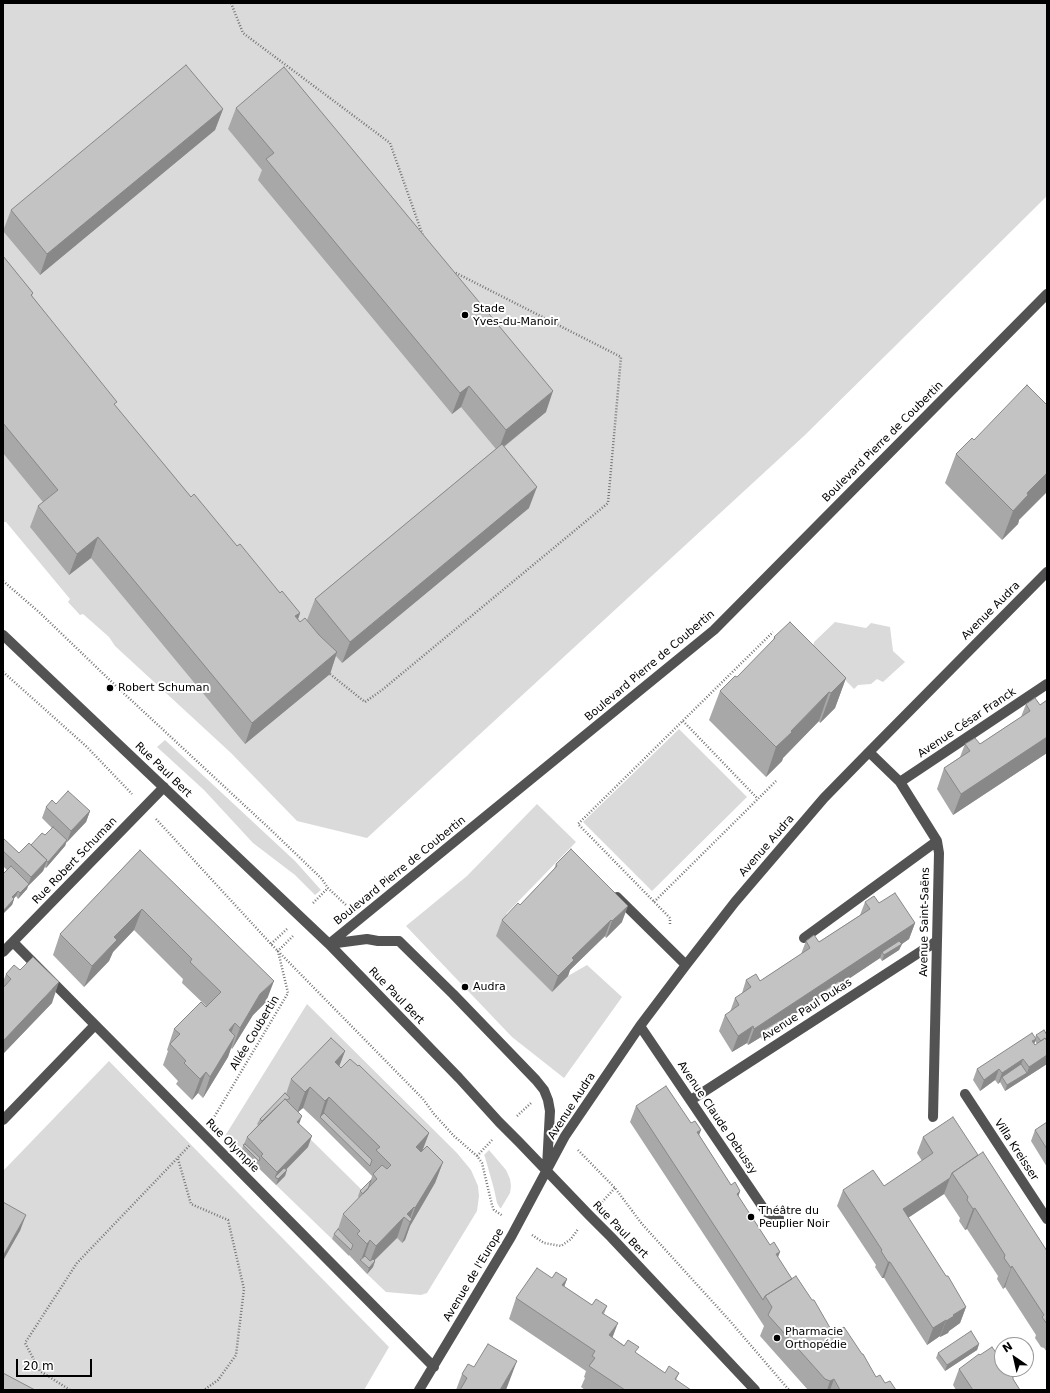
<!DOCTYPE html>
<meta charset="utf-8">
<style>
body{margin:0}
#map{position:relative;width:1050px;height:1393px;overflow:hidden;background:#fff;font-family:"DejaVu Sans",sans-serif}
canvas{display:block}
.frame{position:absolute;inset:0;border:4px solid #000;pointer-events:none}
.north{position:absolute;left:994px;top:1337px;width:40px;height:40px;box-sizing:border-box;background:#fff;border:1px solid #999;border-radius:50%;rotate:326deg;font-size:11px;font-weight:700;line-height:16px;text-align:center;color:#000}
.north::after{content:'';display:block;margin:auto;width:14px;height:18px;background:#000;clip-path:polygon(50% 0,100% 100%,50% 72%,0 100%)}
.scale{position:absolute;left:16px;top:1359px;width:76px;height:18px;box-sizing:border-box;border:2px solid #000;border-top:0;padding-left:5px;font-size:12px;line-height:14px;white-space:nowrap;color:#000;-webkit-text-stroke:3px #fff;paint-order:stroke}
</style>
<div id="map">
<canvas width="1050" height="1393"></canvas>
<div class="frame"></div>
<div class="north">N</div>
<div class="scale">20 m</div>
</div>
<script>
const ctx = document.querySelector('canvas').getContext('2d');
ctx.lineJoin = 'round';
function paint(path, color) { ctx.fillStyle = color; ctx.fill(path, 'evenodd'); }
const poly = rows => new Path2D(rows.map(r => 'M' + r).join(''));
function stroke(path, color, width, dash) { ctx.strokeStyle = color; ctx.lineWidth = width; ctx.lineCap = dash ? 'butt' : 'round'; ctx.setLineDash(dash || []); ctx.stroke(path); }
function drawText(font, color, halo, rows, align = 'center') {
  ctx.font = font + ' "DejaVu Sans",sans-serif'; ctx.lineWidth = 4; ctx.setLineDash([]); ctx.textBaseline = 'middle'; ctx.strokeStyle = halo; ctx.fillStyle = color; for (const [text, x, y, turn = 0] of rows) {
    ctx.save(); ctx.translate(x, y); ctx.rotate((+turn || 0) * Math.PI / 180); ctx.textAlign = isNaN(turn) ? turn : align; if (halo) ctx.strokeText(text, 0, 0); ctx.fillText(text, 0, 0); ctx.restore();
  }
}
paint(poly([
 [3,3,1047,3,1047,196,805,435,367,838,297,821,231,753,115,646,109,637,83,614,80,615,68,602,70,599,6,522,3,522],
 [835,622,866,628,871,623,890,627,893,651,905,662,883,682,877,679,871,684,858,685,854,689,816,650,813,646,814,642],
 [679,729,747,797,652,891,583,822],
 [165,740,295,861,321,890,315,895,295,875,253,843,204,790,157,747],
 [537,804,576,842,506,914,512,919,552,992,568,976,587,965,622,997,564,1078,512,1037,406,926,467,876],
 [307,1004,457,1153,471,1170,478,1186,479,1196,477,1211,427,1293,421,1295,386,1292,367,1274,371,1264,397,1238,402,1243,405,1240,408,1229,435,1183,337,1072,258,1124,262,1129,241,1150,225,1136],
 [109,1061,389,1347,364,1390,3,1390,3,1261,20,1231,3,1221,3,1171],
 [298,1127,363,1191,366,1204,332,1239,276,1185,285,1176,282,1173],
 [489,1150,506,1170,510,1179,511,1186,510,1193,501,1208,500,1208,497,1203,494,1189,485,1157,484,1155]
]), '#dadada');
stroke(poly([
 [231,3,243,33,390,143,423,236],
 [3,581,39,612,116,686,271,830,321,878,328,888,347,906],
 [3,672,87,747,132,794],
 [330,674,365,702,382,690,608,503,621,357,454,272],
 [683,721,758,799],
 [156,819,271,944,423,1099,434,1114,454,1136,477,1156,482,1163,492,1205,494,1210,503,1216],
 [654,902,776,781],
 [313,903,328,888],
 [670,924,670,918,578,824,773,632],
 [271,944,287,929],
 [517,1116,531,1103],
 [213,1119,288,993,278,951,294,935],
 [578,1150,615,1188,642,1224,730,1321,789,1390],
 [477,1156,492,1140],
 [178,1159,191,1204,228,1220,244,1289,236,1355,218,1380,204,1390],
 [602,1202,615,1188],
 [532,1235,544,1243,561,1246,571,1239,578,1229],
 [70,1390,40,1371,25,1343,77,1263,190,1145]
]), '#757575', 2.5, [1, 2]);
stroke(poly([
 [3,635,329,944,459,1078,499,1122,519,1142,589,1215,611,1237,755,1390],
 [869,752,900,782,937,841,939,853,933,1117],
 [900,782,1047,684],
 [617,897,686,965],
 [804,938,937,841],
 [13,942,434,1367],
 [329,944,714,630,1047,294],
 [329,944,367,939,378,941,399,941,453,994,536,1080,544,1090,548,1100,550,1111,547,1167],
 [3,952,164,787],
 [640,1026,766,1212,779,1218],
 [965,1094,1047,1219],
 [691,1100,937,941],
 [3,1120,95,1025],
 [419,1390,511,1237,565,1136,640,1026,686,965,735,902,824,798,869,752,1047,572]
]), '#535353', 10);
paint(poly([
 [236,108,546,412,504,447,529,508,342,663,336,656,330,674,245,744,91,558,69,575,30,527,38,506,43,502,3,453,3,256,33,293,32,296,115,406,191,497,280,593,300,613,298,619,300,622,307,620,315,599,496,449,461,407,452,414,258,180,262,170,228,129],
 [223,109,215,130,40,275,3,231,11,210],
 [972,438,1019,520,1018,524,1002,540,945,483,956,454],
 [774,637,846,678,835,708,820,723,819,721,783,758,782,761,766,777,709,720,720,691,737,677,773,641],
 [1047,700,1047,753,953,815,937,789,944,768,960,757,965,744,980,744,1021,717,1026,704,1040,705],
 [56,804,90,811,86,822,67,842,67,841,65,846,46,868,45,867,43,871,28,886,27,889,18,899,16,896,13,899,14,899,12,905,7,870,3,866,3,839,19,853,45,835,52,828,42,818,46,807],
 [140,850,266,1002,253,1015,232,1049,231,1048,228,1057,203,1098,198,1093,192,1100,176,1084,178,1081,163,1065,168,1051,167,1050,174,1029,206,1006,182,983,183,979,134,930,113,952,109,961,84,987,53,955,60,934],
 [556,864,622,922,606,938,605,936,570,970,568,976,552,992,496,936,502,920,520,905,554,869],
 [865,902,879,903,915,923,909,939,902,944,899,950,882,961,880,958,841,984,839,989,822,1000,820,998,781,1023,780,1027,762,1039,761,1037,748,1045,747,1043,732,1052,719,1031,725,1015,730,1012,735,998,742,993,746,980,760,981,801,954,806,941,819,942,860,915],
 [6,974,52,1003,3,1054,3,982],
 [1036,1035,1047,1035,1047,1064,1005,1091,1000,1082,998,1084,995,1080,980,1091,973,1080,977,1069,1035,1038],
 [1035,1041,1037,1044,1035,1045,1034,1044],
 [345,1051,339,1066,429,1133,423,1149,443,1162,435,1183,410,1226,405,1240,402,1243,397,1238,374,1260,375,1261,373,1267,367,1274,349,1255,349,1256,332,1239,334,1234,338,1229,343,1214,359,1198,358,1196,360,1191,371,1180,372,1176,318,1122,303,1108,298,1112,299,1124,308,1147,286,1169,285,1176,276,1185,241,1151,247,1137,258,1125,257,1124,260,1119,286,1094,291,1079],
 [636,1106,699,1135,731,1185,740,1191,738,1197,792,1279,833,1333,835,1333,876,1377,896,1390,808,1390,760,1336,764,1326,630,1122],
 [1047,1122,1047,1167,1031,1141,1035,1130],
 [923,1137,978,1155,1047,1251,1047,1352,1044,1348,1041,1347,1035,1338,1036,1335,1005,1287,1003,1289,997,1279,998,1276,967,1229,965,1230,959,1221,960,1218,944,1194,908,1218,966,1307,960,1323,949,1331,948,1333,940,1337,940,1336,927,1345,884,1278,882,1278,875,1267,876,1265,837,1206,843,1190,884,1186,922,1161,917,1153],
 [552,1278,567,1279,564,1287,592,1305,607,1306,604,1314,612,1337,665,1373,679,1373,676,1380,691,1390,585,1390,581,1387,585,1378,584,1377,586,1371,509,1319,516,1298],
 [979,1344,977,1350,945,1371,936,1358,938,1353],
 [959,1369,1013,1379,1020,1390,956,1390,953,1385],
 [462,1374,506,1390,456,1390]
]), '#a8a8a8');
paint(poly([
 [223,109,215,130,40,275,47,254],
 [469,386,461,407,452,414,460,393],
 [553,391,546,412,498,451,506,430],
 [1047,473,1047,492,1019,520,1018,524,1002,540,1013,511,1027,493],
 [537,487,529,508,342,663,350,642],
 [98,537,91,558,69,575,77,554],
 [300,613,293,634,295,616],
 [337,652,330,674,245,744,252,723],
 [846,678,835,708,820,723,831,693],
 [829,692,819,721,783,758,782,761,766,777,776,747],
 [1047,737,1047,753,953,815,961,794],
 [90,811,86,822,67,842,71,831],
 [67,840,65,846,46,868,48,862],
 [47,860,43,871,28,886,27,889,18,899,20,893,28,885,31,877],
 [18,891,16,896,10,903,12,897],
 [14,899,12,905,3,914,3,911],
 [628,906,622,922,606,938,612,921],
 [142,909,134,930,113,952,109,961,84,987,92,966,114,937],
 [611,920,605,936,570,970,568,976,552,992,558,976,572,958],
 [915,923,909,939,902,944,899,950,882,961,884,955,882,952,880,958,841,984,839,989,822,1000,824,994,822,992,820,998,781,1023,780,1027,762,1039,764,1034,762,1031,761,1037,748,1045,754,1029],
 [274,981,266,1002,253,1015,232,1049,240,1028,260,994],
 [59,982,52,1003,3,1054,3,1041],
 [235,1023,227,1044,229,1030],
 [753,1026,747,1043,732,1052,738,1036],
 [235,1036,228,1057,203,1098,210,1077],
 [1036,1039,1032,1050,1032,1041],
 [345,1051,337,1072,335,1062],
 [1047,1055,1047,1064,1005,1091,1007,1085,1027,1073,1029,1067],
 [1023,1059,1019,1070,1002,1077,1000,1082,998,1084,1002,1073],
 [999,1069,995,1080,980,1091,984,1080],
 [206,1072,198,1093,192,1100,200,1079],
 [310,1087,303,1108,297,1113,305,1092],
 [329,1097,322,1118,320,1117,325,1101],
 [302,1116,298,1127,297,1122],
 [701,1130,695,1146,697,1132],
 [429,1133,421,1154,416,1147],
 [312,1136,308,1147,277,1179,275,1177,277,1172],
 [443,1162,435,1183,410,1226,405,1240,402,1243,415,1208],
 [287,1170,285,1176,276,1185,278,1179],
 [950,1178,944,1194,897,1225,903,1209],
 [740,1191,735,1207,737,1194],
 [414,1207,409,1221,407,1214],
 [975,1208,967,1229,965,1230,973,1209],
 [26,1215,20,1231,3,1261,3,1256],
 [404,1217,397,1238,368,1267,376,1246],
 [370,1240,363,1261,361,1260,367,1244],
 [780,1252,774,1268,776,1254],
 [375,1261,373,1267,367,1274,369,1268],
 [888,1262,890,1262,884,1278,882,1278],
 [1012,1266,1005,1287,1003,1289,1011,1268],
 [567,1279,559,1300,562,1285],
 [966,1307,960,1323,949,1331,948,1333,940,1337,946,1321,953,1315],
 [946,1320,940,1336,927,1345,933,1328],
 [618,1323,610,1344,609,1335],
 [979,1344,977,1350,945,1371,947,1365],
 [517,1361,506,1390,500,1390],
 [834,1379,830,1390,827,1390,830,1381]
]), '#888');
const building = poly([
 [186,65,223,109,47,254,11,210,186,65],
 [284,67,553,391,506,430,469,386,460,393,266,159,274,153,236,108,284,67],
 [3,256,33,293,31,295,117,402,114,404,191,497,194,494,237,546,240,544,280,593,282,591,300,613,295,616,300,622,305,618,319,635,337,652,252,723,98,537,77,554,38,506,58,490,3,423,3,256],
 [1027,385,1047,405,1047,473,1027,493,1028,495,1013,511,956,454,972,438,974,440,1027,385],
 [502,444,537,487,350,642,315,599,502,444],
 [790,622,846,678,831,693,829,692,791,731,792,732,776,747,720,691,735,676,737,677,775,638,774,637,790,622],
 [1035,698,1040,705,1047,700,1047,737,961,794,944,768,970,751,965,744,975,738,980,744,1030,711,1026,704,1035,698],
 [68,791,90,811,71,831,46,807,52,800,56,804,68,791],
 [53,827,67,840,48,862,46,861,47,860,31,845,42,833,45,835,53,827],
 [3,838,19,853,29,843,47,860,31,877,3,851,3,838],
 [571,849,628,906,612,921,611,920,572,958,574,960,558,976,502,920,518,903,520,905,557,866,556,864,571,849],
 [140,850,274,981,260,994,240,1028,235,1023,229,1030,235,1036,210,1077,206,1072,200,1079,184,1063,186,1061,170,1044,180,1034,174,1029,201,1002,206,1007,221,992,190,962,192,959,142,909,114,937,117,940,92,966,60,934,140,850],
 [11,866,29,884,20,893,18,891,12,897,14,899,3,911,3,874,11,866],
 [895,893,915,923,754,1029,753,1026,738,1036,725,1015,739,1005,735,998,751,987,746,980,756,974,760,981,810,948,806,941,814,935,819,942,870,909,865,902,874,896,879,903,895,893],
 [899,941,902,944,884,955,882,952,899,941],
 [33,957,59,982,3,1041,3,988,11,979,6,974,14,965,20,970,33,957],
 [839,981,841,983,824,994,822,992,839,981],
 [780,1020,782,1022,764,1034,762,1031,780,1020],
 [1044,1030,1047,1035,1047,1041,1045,1038,1041,1041,1036,1035,1044,1030],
 [1032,1033,1036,1039,1032,1041,1035,1045,1045,1038,1047,1041,1047,1055,1029,1067,1023,1059,1002,1073,999,1069,984,1080,977,1069,1032,1033],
 [331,1038,345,1051,335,1062,341,1068,350,1059,358,1066,359,1065,429,1133,416,1147,421,1152,427,1146,443,1162,415,1208,414,1207,407,1214,412,1219,410,1222,404,1217,376,1246,370,1240,367,1244,357,1234,360,1231,343,1214,377,1179,373,1174,382,1165,387,1169,391,1165,376,1150,380,1147,329,1097,325,1101,310,1087,305,1092,291,1079,331,1038],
 [1021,1064,1027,1073,1007,1085,1002,1077,1021,1064],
 [666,1086,691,1123,695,1121,701,1130,697,1132,731,1185,735,1182,740,1191,737,1194,770,1245,774,1242,780,1252,776,1254,792,1279,765,1296,763,1300,636,1106,666,1086],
 [285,1093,290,1098,287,1100,285,1099,262,1121,260,1119,285,1093],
 [285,1099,302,1116,297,1122,312,1136,277,1172,261,1156,263,1154,247,1137,285,1099],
 [324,1113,372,1160,370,1166,320,1117,324,1113],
 [953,1117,978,1155,952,1173,950,1178,903,1209,946,1276,948,1276,966,1307,953,1315,954,1316,946,1321,946,1320,933,1328,890,1262,888,1262,881,1251,882,1250,843,1190,873,1170,884,1186,933,1153,923,1137,953,1117],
 [1047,1122,1047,1149,1035,1130,1047,1122],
 [245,1144,260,1158,259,1161,243,1145,245,1144],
 [983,1152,1047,1251,1047,1324,1042,1317,1044,1315,1012,1266,1011,1268,1004,1258,1005,1255,975,1208,973,1209,967,1200,968,1197,952,1173,983,1152],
 [284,1168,287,1170,278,1179,275,1177,284,1168],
 [371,1180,368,1189,363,1194,360,1191,371,1180],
 [3,1202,26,1215,3,1256,3,1202],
 [338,1229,353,1245,351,1250,334,1234,338,1229],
 [365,1256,370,1261,373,1259,375,1261,369,1268,360,1260,365,1256],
 [537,1268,552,1278,556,1272,567,1279,562,1285,592,1305,596,1299,607,1306,602,1313,618,1323,609,1335,624,1346,628,1340,639,1347,635,1352,665,1373,669,1366,679,1373,675,1379,691,1390,625,1390,589,1366,595,1358,592,1356,595,1351,516,1298,537,1268],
 [796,1276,812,1300,814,1300,833,1333,835,1332,835,1333,844,1327,862,1354,863,1354,876,1377,880,1375,885,1383,890,1381,896,1390,840,1390,834,1379,830,1381,825,1379,768,1315,772,1307,765,1296,796,1276],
 [971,1331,979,1344,947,1365,938,1353,971,1331],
 [488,1344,517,1361,500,1390,460,1390,467,1378,462,1374,468,1364,474,1367,488,1344],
 [992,1347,1002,1361,1002,1369,1008,1369,1013,1377,1013,1379,1020,1390,973,1390,959,1369,979,1354,980,1355,992,1347],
 [3,1373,35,1390,3,1390,3,1373]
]);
paint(building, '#c3c3c3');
stroke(building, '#888', 1);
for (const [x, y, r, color] of [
 [465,315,4,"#000"],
 [110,688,4,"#000"],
 [465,987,4,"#000"],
 [751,1217,4,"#000"],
 [777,1338,4,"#000"]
]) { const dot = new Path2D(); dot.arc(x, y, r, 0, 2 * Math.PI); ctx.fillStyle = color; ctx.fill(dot); stroke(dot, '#fff', 1.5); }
drawText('11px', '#000', '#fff', [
 ["Stade",473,309],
 ["Yves-du-Manoir",473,322],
 ["Robert Schuman",118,688],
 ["Audra",473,987],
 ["Théâtre du",759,1211],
 ["Peuplier Noir",759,1224],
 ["Pharmacie",785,1332],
 ["Orthopédie",785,1345]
], 'left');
drawText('11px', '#000', '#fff', [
 ["Boulevard Pierre de Coubertin",883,442,-45],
 ["Avenue Audra",991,611,-45],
 ["Boulevard Pierre de Coubertin",650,666,-40],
 ["Avenue César Franck",967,723,-34],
 ["Rue Paul Bert",163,770,44],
 ["Avenue Audra",767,846,-49],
 ["Rue Robert Schuman",75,861,-46],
 ["Boulevard Pierre de Coubertin",400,871,-39],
 ["Avenue Saint-Saëns",925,922,-89],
 ["Rue Paul Bert",396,996,46],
 ["Avenue Paul Dukas",807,1010,-33],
 ["Allée Coubertin",255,1033,-59],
 ["Avenue Audra",572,1106,-57],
 ["Avenue Claude Debussy",717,1118,56],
 ["Rue Olympie",232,1146,45],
 ["Villa Kreisser",1016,1150,57],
 ["Rue Paul Bert",620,1230,46],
 ["Avenue de l'Europe",474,1275,-59]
]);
</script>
